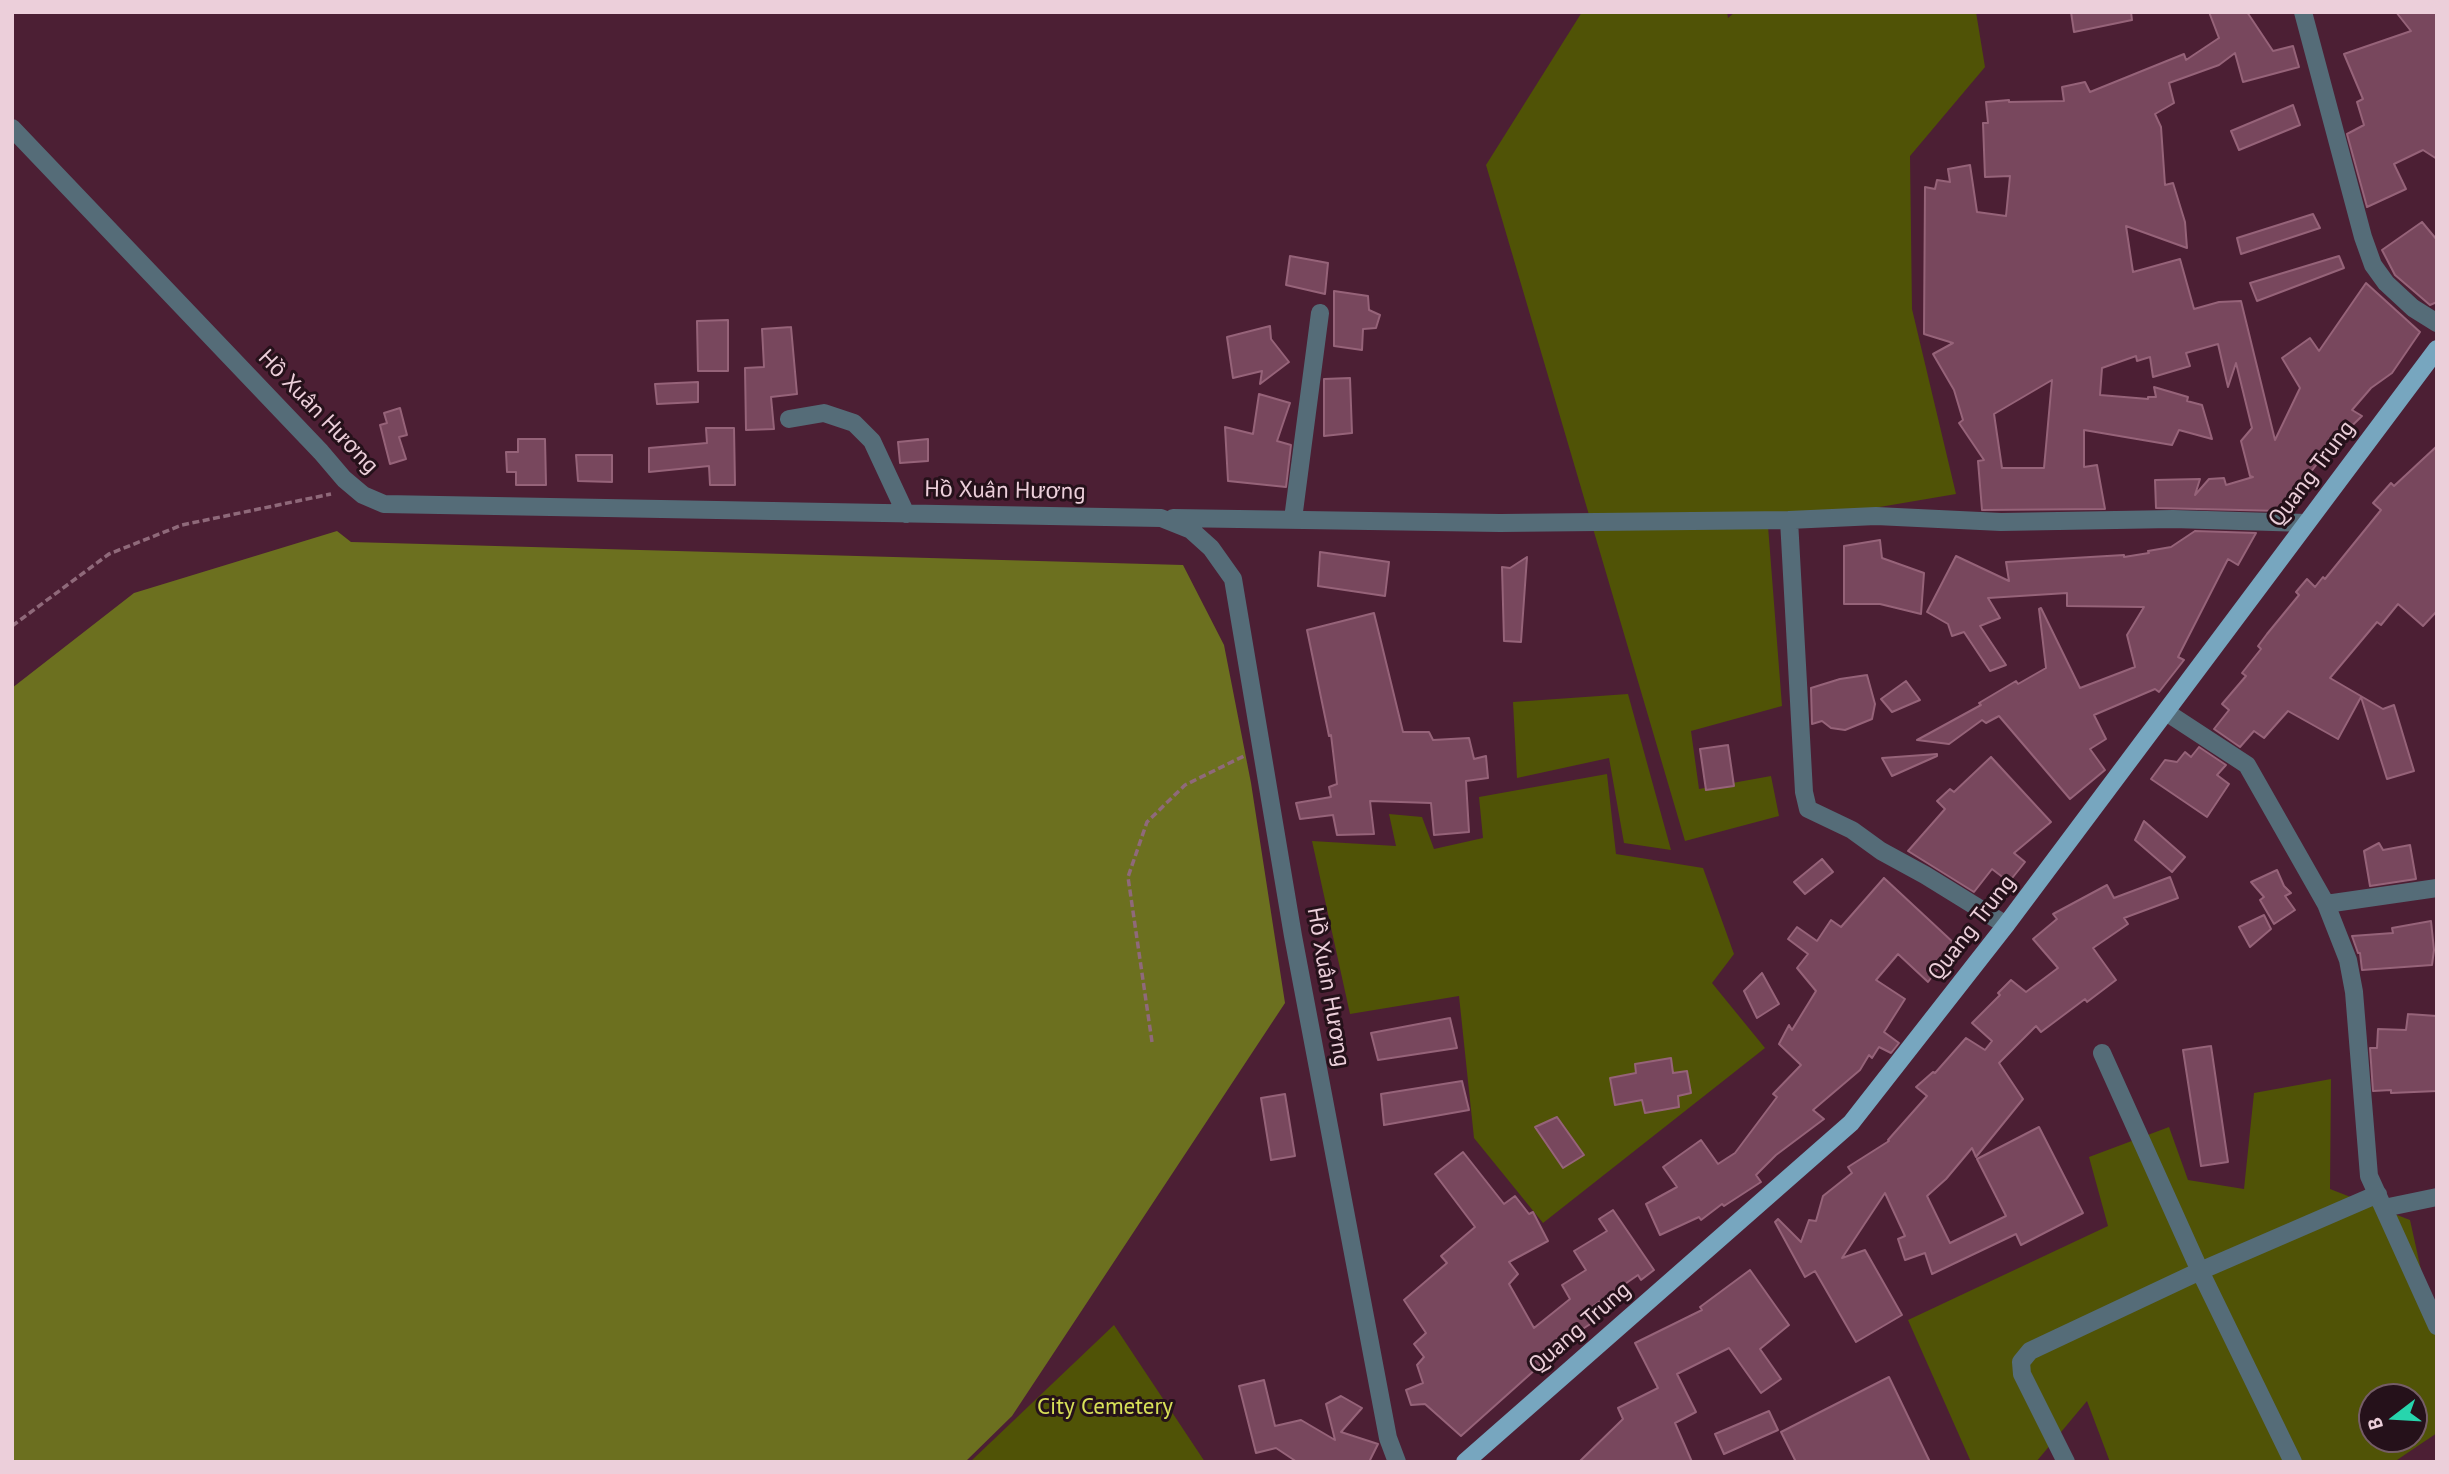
<!DOCTYPE html>
<meta charset="utf-8">
<style>
body{margin:0}
#map{position:relative;width:2449px;height:1474px;overflow:hidden;background:#4c1f34;font-family:"PT Sans",sans-serif}
canvas{display:block}
.frame{position:absolute;inset:0;border:14px solid #eccfda;pointer-events:none}
.north{position:absolute;left:2358px;top:1383px;width:70px;height:70px;box-sizing:border-box;background:#25111a;border:2px solid #755d67;border-radius:50%;rotate:253deg;font-size:19px;font-weight:700;line-height:28px;text-align:center;color:#eccfda}
.north::after{content:'';display:block;margin:auto;width:24px;height:32px;background:#27d5ad;clip-path:polygon(50% 0,100% 100%,50% 72%,0 100%)}
</style>
<div id="map">
<canvas width="2449" height="1474"></canvas>
<div class="frame"></div>
<div class="north">B</div>
</div>
<script>
const ctx = document.querySelector('canvas').getContext('2d');
ctx.lineJoin = 'round';
function paint(path, color) { ctx.fillStyle = color; ctx.fill(path, 'evenodd'); }
const poly = rows => new Path2D(rows.map(r => 'M' + r).join(''));
function stroke(path, color, width, dash) { ctx.strokeStyle = color; ctx.lineWidth = width; ctx.lineCap = dash ? 'butt' : 'round'; ctx.setLineDash(dash || []); ctx.stroke(path); }
function drawText(font, color, halo, rows, align = 'center') {
  ctx.font = font + ' "PT Sans",sans-serif'; ctx.lineWidth = 6; ctx.setLineDash([]); ctx.textBaseline = 'middle'; ctx.strokeStyle = halo; ctx.fillStyle = color; for (const [text, x, y, turn = 0] of rows) {
    ctx.save(); ctx.translate(x, y); ctx.rotate((+turn || 0) * Math.PI / 180); ctx.textAlign = isNaN(turn) ? turn : align; if (halo) ctx.strokeText(text, 0, 0); ctx.fillText(text, 0, 0); ctx.restore();
  }
}
paint(poly([
 [1582,12,1727,12,1728,18,1735,12,1976,12,1985,67,1910,156,1912,309,1956,494,1768,526,1782,706,1691,731,1699,789,1771,776,1779,816,1685,841,1486,165],
 [1628,694,1671,850,1624,843,1609,758,1517,778,1513,702],
 [1607,774,1616,854,1703,868,1734,954,1712,983,1765,1048,1543,1223,1474,1138,1459,996,1350,1014,1312,841,1396,846,1389,814,1422,817,1434,849,1483,838,1479,797],
 [2331,1079,2330,1189,2410,1220,2437,1342,2437,1433,2394,1462,2110,1462,2087,1401,2036,1462,1971,1462,1908,1320,2108,1226,2089,1157,2169,1127,2188,1180,2244,1189,2254,1093],
 [2372,1397,2414,1397,2414,1439,2372,1439],
 [1114,1325,1205,1462,970,1462]
]), '#505306');
paint(poly([
 [337,531,351,542,1183,565,1224,645,1251,783,1285,1003,1012,1416,965,1462,12,1462,12,688,134,593]
]), '#6c701f');
const building = poly([
 [2071,12,2131,12,2132,20,2074,32,2071,12],
 [2209,12,2247,12,2273,51,2293,46,2299,67,2243,82,2235,53,2219,65,2169,83,2174,103,2155,114,2161,127,2165,185,2173,183,2185,222,2187,248,2126,226,2133,272,2180,259,2194,309,2219,302,2241,301,2275,440,2300,388,2282,358,2310,338,2319,351,2366,283,2420,332,2392,373,2371,388,2352,410,2362,416,2330,447,2307,477,2299,495,2282,511,2156,508,2155,480,2200,479,2195,495,2209,479,2224,478,2226,485,2253,477,2250,476,2241,441,2252,428,2236,363,2228,387,2218,344,2186,353,2190,366,2153,377,2150,357,2137,361,2136,356,2102,368,2100,395,2148,399,2148,397,2156,397,2154,387,2188,397,2187,401,2202,405,2212,439,2179,430,2172,445,2084,430,2084,467,2097,465,2105,509,1982,510,1978,461,1984,460,1959,423,1963,420,1954,390,1933,354,1953,343,1924,334,1925,187,1935,189,1937,180,1950,182,1948,169,1970,165,1977,212,2006,216,2010,176,1985,177,1983,123,1988,123,1986,102,2009,100,2009,102,2064,101,2062,87,2085,82,2090,92,2184,54,2186,60,2219,38,2209,12],
 [2052,380,2044,468,2002,468,1994,414,2052,380],
 [2396,12,2437,12,2437,159,2423,150,2394,164,2406,189,2367,207,2347,134,2364,125,2357,102,2363,99,2344,54,2411,31,2396,12],
 [2293,105,2300,125,2239,150,2231,131,2293,105],
 [2313,214,2320,228,2241,254,2237,238,2313,214],
 [2422,222,2437,240,2437,302,2430,305,2395,275,2382,250,2422,222],
 [1290,256,1328,263,1325,294,1286,285,1290,256],
 [2339,256,2344,268,2257,301,2250,283,2339,256],
 [1334,291,1368,296,1369,310,1380,315,1376,328,1363,329,1362,350,1334,346,1334,291],
 [728,320,728,371,698,371,697,321,728,320],
 [1270,326,1271,339,1289,362,1260,384,1262,371,1233,378,1227,337,1270,326],
 [791,327,797,394,771,397,774,429,746,430,745,368,764,367,762,329,791,327],
 [1350,378,1352,433,1324,436,1324,379,1350,378],
 [698,382,698,402,657,404,655,384,698,382],
 [1259,394,1290,403,1277,441,1291,445,1286,487,1228,481,1225,427,1253,434,1259,394],
 [400,408,407,435,399,437,406,459,390,464,380,425,387,423,384,413,400,408],
 [706,428,734,428,735,485,710,485,709,466,649,472,649,448,707,443,706,428],
 [518,439,545,439,546,485,516,485,516,472,507,472,506,452,518,452,518,439],
 [928,439,928,461,900,463,898,442,928,439],
 [2437,446,2437,611,2423,626,2398,604,2381,625,2377,622,2330,678,2383,709,2394,705,2414,771,2387,779,2361,697,2338,739,2288,711,2264,738,2254,731,2240,747,2214,729,2229,710,2222,704,2246,676,2242,673,2261,649,2258,646,2267,634,2299,595,2296,592,2307,579,2315,587,2323,577,2325,579,2381,510,2373,503,2391,483,2394,486,2437,446],
 [576,455,612,455,612,482,578,481,576,455],
 [2195,531,2256,533,2238,565,2228,559,2178,657,2184,660,2159,692,2155,689,2094,715,2106,739,2090,749,2105,770,2070,799,1999,716,1986,723,1982,720,1949,744,1917,740,1981,705,1979,703,2016,681,2018,684,2046,668,2039,609,2041,608,2080,688,2135,667,2127,635,2144,607,2067,606,2067,593,1988,598,2000,618,1980,626,2006,665,1990,671,1964,632,1952,636,1948,624,1927,612,1956,556,2009,581,2006,562,2124,555,2124,557,2149,553,2148,551,2171,547,2195,531],
 [1880,540,1882,558,1924,573,1921,614,1880,604,1844,604,1844,546,1880,540],
 [1320,552,1389,562,1385,596,1318,586,1320,552],
 [1527,557,1521,642,1504,641,1502,567,1510,568,1527,557],
 [1374,613,1403,732,1429,732,1433,740,1469,738,1474,759,1486,756,1488,778,1466,781,1469,832,1434,835,1431,803,1370,801,1374,834,1337,835,1333,815,1300,819,1296,803,1331,797,1329,787,1337,784,1331,735,1329,736,1307,630,1374,613],
 [1867,675,1875,704,1872,719,1845,730,1831,728,1822,721,1812,724,1811,688,1840,679,1867,675],
 [1906,681,1920,700,1892,712,1881,699,1906,681],
 [1728,745,1734,786,1706,790,1700,749,1728,745],
 [2199,747,2226,765,2217,775,2229,784,2207,817,2151,779,2165,760,2177,762,2185,752,2191,757,2199,747],
 [1937,754,1937,756,1892,776,1882,758,1937,754],
 [1991,757,2051,822,2014,853,2025,862,2009,882,1992,869,1974,892,1908,851,1945,809,1937,801,1950,789,1954,792,1991,757],
 [2144,821,2185,857,2172,872,2135,840,2144,821],
 [2379,843,2383,850,2410,845,2416,879,2370,886,2364,851,2379,843],
 [1822,859,1833,872,1805,894,1794,882,1822,859],
 [2277,870,2284,886,2291,893,2285,896,2295,910,2274,924,2260,900,2264,897,2251,882,2277,870],
 [2170,877,2178,898,2124,918,2128,924,2093,948,2116,980,2087,1002,2085,999,2041,1032,2036,1026,1999,1063,2023,1099,1976,1157,1972,1148,1946,1179,1927,1196,1950,1243,2006,1216,1977,1159,2039,1127,2083,1213,2021,1245,2016,1234,1932,1274,1925,1253,1905,1260,1898,1239,1905,1236,1885,1193,1842,1258,1865,1250,1902,1315,1856,1342,1815,1271,1805,1277,1775,1222,1778,1219,1801,1242,1809,1220,1816,1221,1823,1196,1852,1173,1848,1167,1889,1141,1888,1140,1927,1096,1916,1087,1933,1072,1935,1073,1966,1038,1985,1050,1992,1041,1972,1023,2000,995,1998,993,2011,980,2026,992,2058,968,2033,939,2057,919,2053,914,2107,885,2114,898,2170,877],
 [1884,878,1956,945,1928,982,1898,954,1876,980,1905,999,1884,1032,1899,1043,1891,1053,1879,1047,1872,1058,1869,1055,1860,1070,1813,1110,1824,1119,1776,1155,1756,1175,1761,1182,1724,1206,1722,1204,1701,1220,1699,1217,1660,1235,1646,1204,1677,1187,1663,1167,1701,1140,1718,1164,1735,1153,1777,1097,1773,1094,1801,1065,1779,1044,1789,1025,1792,1030,1816,991,1797,968,1808,954,1788,939,1797,927,1817,941,1831,920,1841,927,1884,878],
 [2264,915,2271,929,2250,947,2239,927,2264,915],
 [2431,921,2434,950,2432,965,2362,970,2360,953,2358,953,2352,936,2393,933,2392,928,2431,921],
 [1762,973,1779,1004,1757,1018,1744,991,1762,973],
 [2408,1014,2437,1016,2437,1091,2391,1093,2391,1090,2373,1091,2370,1048,2377,1048,2378,1029,2406,1030,2408,1014],
 [1450,1018,1457,1048,1378,1060,1371,1033,1450,1018],
 [2211,1046,2228,1162,2201,1166,2183,1050,2211,1046],
 [1671,1058,1673,1073,1687,1071,1691,1093,1678,1096,1679,1107,1645,1113,1642,1100,1615,1105,1610,1078,1636,1073,1635,1064,1671,1058],
 [1462,1081,1469,1110,1384,1125,1381,1094,1462,1081],
 [1285,1094,1295,1156,1271,1160,1261,1098,1285,1094],
 [1557,1117,1584,1155,1563,1168,1535,1127,1557,1117],
 [1463,1152,1504,1204,1515,1196,1529,1214,1533,1212,1548,1241,1509,1262,1518,1274,1509,1284,1534,1328,1570,1299,1562,1285,1586,1270,1574,1251,1607,1231,1599,1219,1613,1210,1654,1270,1641,1280,1638,1275,1593,1306,1600,1318,1573,1335,1545,1358,1546,1360,1461,1436,1425,1404,1411,1405,1406,1390,1423,1383,1417,1365,1424,1357,1414,1344,1426,1333,1404,1300,1447,1263,1441,1256,1475,1227,1435,1174,1463,1152],
 [1750,1270,1789,1325,1760,1349,1781,1379,1761,1393,1729,1348,1677,1374,1696,1412,1675,1423,1692,1462,1579,1462,1623,1419,1618,1408,1658,1388,1635,1343,1702,1310,1700,1307,1750,1270],
 [1889,1377,1930,1462,1796,1462,1781,1432,1889,1377],
 [1264,1380,1275,1426,1301,1420,1335,1440,1326,1404,1341,1396,1362,1408,1341,1432,1378,1444,1369,1462,1297,1462,1276,1448,1256,1453,1239,1386,1264,1380],
 [1769,1411,1778,1430,1724,1454,1715,1434,1769,1411]
]);
paint(building, '#78475d');
stroke(building, '#966379', 2);
stroke(poly([
 [12,626,109,554,182,525,331,494],
 [1152,1042,1128,877,1147,822,1185,785,1244,756]
]), '#8f697a', 3.5, [7, 3.5]);
stroke(poly([
 [2303,12,2363,237,2373,265,2386,283,2413,308,2437,323],
 [12,128,321,452,344,479,363,495,384,504,1161,518,1191,530,1211,548,1233,579,1293,936,1388,1438,1397,1462],
 [789,419,824,413,854,423,872,441,906,514],
 [1173,518,1500,523,1789,520,1876,516,2001,522,2173,519,2306,523],
 [1293,519,1320,313],
 [1789,520,1804,792,1808,809,1852,830,1881,851,1925,875,2006,925],
 [2166,712,2247,765,2326,904,2348,960,2354,992,2369,1176,2437,1326],
 [2326,904,2437,888],
 [2102,1053,2200,1271,2293,1462],
 [2384,1208,2437,1197],
 [2066,1462,2022,1374,2021,1362,2030,1351,2200,1271,2378,1194]
]), '#556c78', 18);
stroke(poly([
 [1465,1462,1851,1123,2006,925,2437,349]
]), '#77a6bf', 18);
drawText('23px', '#eccfda', '#25111a', [
 ["Hồ Xuân Hương",318,412,46],
 ["Quang Trung",2312,474,-53],
 ["Hồ Xuân Hương",1005,491,1],
 ["Quang Trung",1972,928,-52],
 ["Hồ Xuân Hương",1328,987,80],
 ["Quang Trung",1580,1328,-41]
]);
drawText('23px', '#d8e058', '#25111a', [
 ["City Cemetery",1105,1407]
]);
</script>
